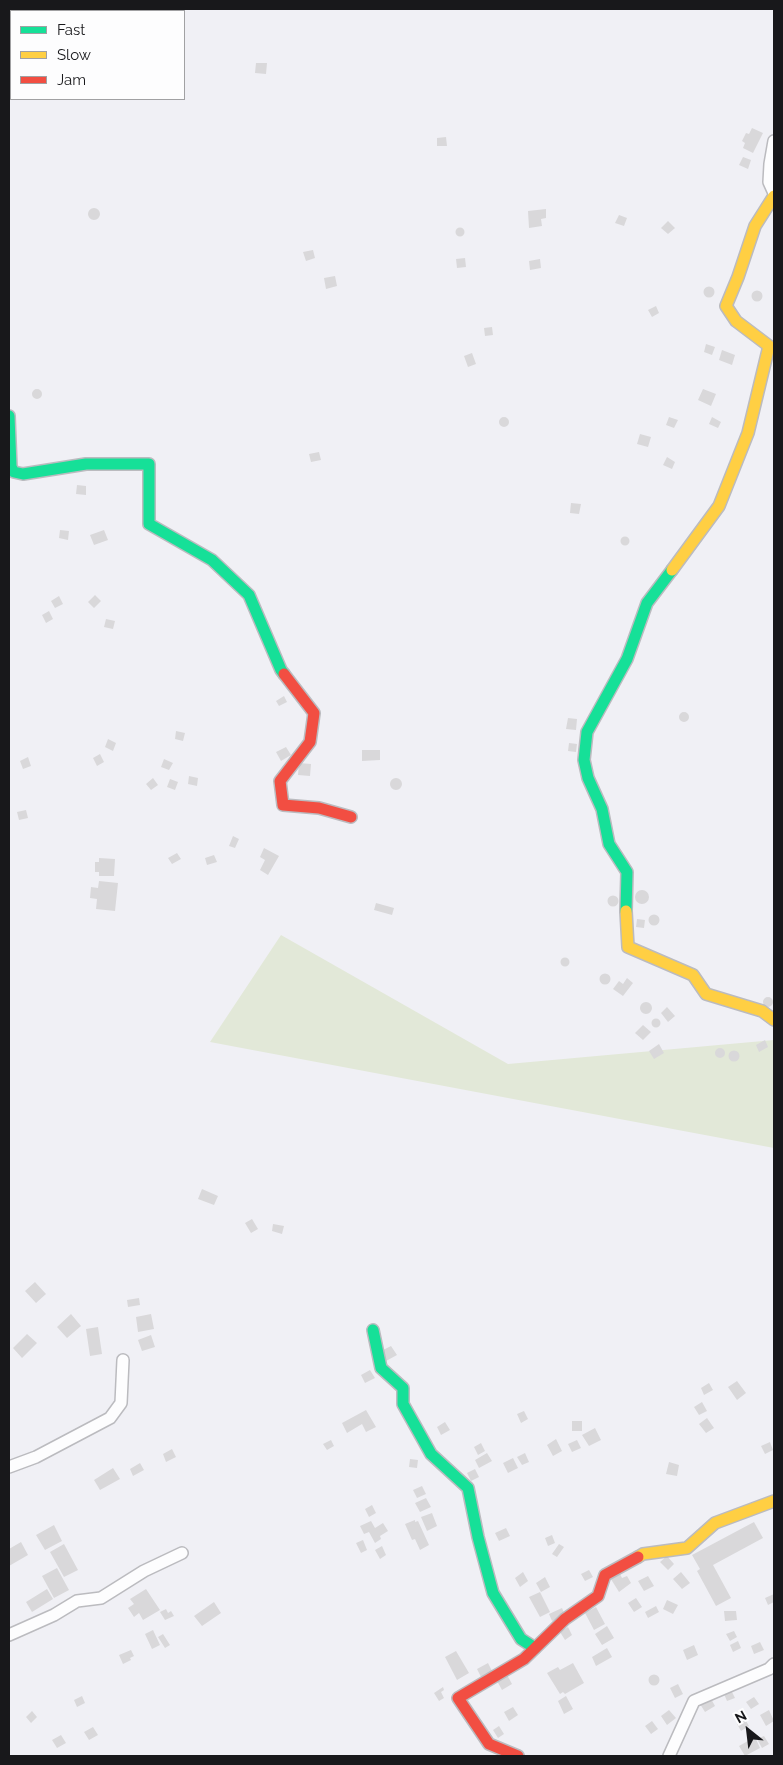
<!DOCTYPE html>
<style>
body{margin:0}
#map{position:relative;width:783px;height:1765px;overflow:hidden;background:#f0f0f5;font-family:Raleway,sans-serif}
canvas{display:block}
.frame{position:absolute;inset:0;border:10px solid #18181b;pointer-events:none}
.legend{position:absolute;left:10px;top:10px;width:175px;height:90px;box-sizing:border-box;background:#fdfdfe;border:1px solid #a1a1a3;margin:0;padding:6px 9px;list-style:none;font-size:15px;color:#18181b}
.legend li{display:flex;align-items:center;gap:10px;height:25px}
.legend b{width:25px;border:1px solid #a1a1a3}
.north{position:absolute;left:723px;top:1705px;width:50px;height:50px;-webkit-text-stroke:4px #fdfdfe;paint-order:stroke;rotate:331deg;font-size:14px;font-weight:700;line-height:20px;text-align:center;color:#18181b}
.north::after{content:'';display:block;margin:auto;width:18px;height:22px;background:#18181b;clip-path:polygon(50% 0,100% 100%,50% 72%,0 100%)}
</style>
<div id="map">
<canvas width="783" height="1765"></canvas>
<div class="frame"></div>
<ul class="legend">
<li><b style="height:6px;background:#16e098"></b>Fast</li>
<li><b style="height:6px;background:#ffcf43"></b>Slow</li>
<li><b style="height:6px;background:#f24e42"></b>Jam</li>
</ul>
<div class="north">N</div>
</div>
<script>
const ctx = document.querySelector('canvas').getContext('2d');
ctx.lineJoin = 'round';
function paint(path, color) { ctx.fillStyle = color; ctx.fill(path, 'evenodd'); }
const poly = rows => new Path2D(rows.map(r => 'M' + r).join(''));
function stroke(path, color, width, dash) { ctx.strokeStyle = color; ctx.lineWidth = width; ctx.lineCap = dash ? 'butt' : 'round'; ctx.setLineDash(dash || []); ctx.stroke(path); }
paint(poly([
 [281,935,508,1064,774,1040,774,1148,210,1042]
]), '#e2e8d8');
paint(poly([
 [256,63,267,63,266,74,255,73],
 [752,128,763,133,753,153,743,148,745,143,742,141,746,133,749,134],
 [446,137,447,146,437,146,437,138],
 [743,157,751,160,748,169,739,165],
 '88 214a6 6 0 1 1 12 0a6 6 0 1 1-12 0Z',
 [546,209,546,218,541,219,542,226,529,228,528,211],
 [619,215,627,218,624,226,615,223],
 [668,221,675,228,668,234,661,228],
 '455.5 232a4.5 4.5 0 1 1 9 0a4.5 4.5 0 1 1-9 0Z',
 [313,250,315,258,306,261,303,252],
 [465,258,466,267,457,268,456,259],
 [540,259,541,268,530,270,529,261],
 [335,276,337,286,326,289,324,278],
 '703.5 292a5.5 5.5 0 1 1 11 0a5.5 5.5 0 1 1-11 0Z',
 '751.5 296a5.5 5.5 0 1 1 11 0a5.5 5.5 0 1 1-11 0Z',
 [656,306,659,313,652,317,648,310],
 [492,327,493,335,485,336,484,328],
 [706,344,715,347,712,355,704,352],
 [722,350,735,355,732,365,719,360],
 [472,353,476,364,468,367,464,356],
 '32 394a5 5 0 1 1 10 0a5 5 0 1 1-10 0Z',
 [703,389,716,394,711,406,698,400],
 '499 422a5 5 0 1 1 10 0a5 5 0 1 1-10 0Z',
 [669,417,678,420,674,428,666,425],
 [712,417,721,422,718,428,709,424],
 [640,434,651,437,648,447,637,444],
 [319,452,321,460,311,462,309,454],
 [667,457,675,462,672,469,663,465],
 [77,485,86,486,86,495,76,494],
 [571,503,581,504,579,514,570,513],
 [60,530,69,531,68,540,59,538],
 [104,530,108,540,94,545,90,535],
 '620.5 541a4.5 4.5 0 1 1 9 0a4.5 4.5 0 1 1-9 0Z',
 [95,595,101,601,94,608,88,602],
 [59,596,63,604,55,608,51,601],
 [49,611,53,619,46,623,42,615],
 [106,619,115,621,113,629,104,627],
 [284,696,287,702,279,706,276,701],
 '679 717a5 5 0 1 1 10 0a5 5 0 1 1-10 0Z',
 [568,718,577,719,576,730,566,729],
 [176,731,185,733,183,741,175,739],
 [108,739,116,743,113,751,105,747],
 [569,743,577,744,576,752,568,751],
 [286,747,291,755,281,761,276,752],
 [362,750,380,750,380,760,362,761],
 [100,754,104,762,97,766,93,758],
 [28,757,31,766,23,769,20,761],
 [164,759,173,763,169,770,161,767],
 [299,763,311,764,310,776,298,775],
 [189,776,198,778,197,786,188,784],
 [153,778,158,785,151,790,146,784],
 '390 784a6 6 0 1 1 12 0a6 6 0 1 1-12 0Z',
 [170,779,178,782,175,790,167,787],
 [26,810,28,818,19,820,17,812],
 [233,836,239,839,235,848,229,846],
 [264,848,279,856,268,875,260,870,265,860,260,857],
 [177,853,181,859,172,864,168,858],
 [214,855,217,862,207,865,205,858],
 [99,858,115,859,114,876,99,876,99,872,95,872,95,862,99,862],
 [99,881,118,883,115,911,96,909,97,899,90,898,91,887,98,888],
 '635 897a7 7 0 1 1 14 0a7 7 0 1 1-14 0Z',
 '607.5 901a5.5 5.5 0 1 1 11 0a5.5 5.5 0 1 1-11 0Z',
 [376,903,394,908,392,915,374,910],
 '648.5 920a5.5 5.5 0 1 1 11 0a5.5 5.5 0 1 1-11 0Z',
 [637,919,645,920,644,928,636,927],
 '560.5 962a4.5 4.5 0 1 1 9 0a4.5 4.5 0 1 1-9 0Z',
 '599.5 979a5.5 5.5 0 1 1 11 0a5.5 5.5 0 1 1-11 0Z',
 [627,978,633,983,623,996,613,989,619,981,623,984],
 '763 1002a5 5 0 1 1 10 0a5 5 0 1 1-10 0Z',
 '640 1008a6 6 0 1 1 12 0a6 6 0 1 1-12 0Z',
 [667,1007,675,1016,668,1022,661,1013],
 '651.5 1023a4.5 4.5 0 1 1 9 0a4.5 4.5 0 1 1-9 0Z',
 [643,1025,651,1032,643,1040,635,1033],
 [765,1040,768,1047,759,1052,756,1045],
 [659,1044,664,1053,654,1059,649,1051],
 '715 1053a5 5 0 1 1 10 0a5 5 0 1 1-10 0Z',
 '728.5 1056a5.5 5.5 0 1 1 11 0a5.5 5.5 0 1 1-11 0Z',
 [202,1189,218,1196,214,1205,198,1199],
 [252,1219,258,1229,251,1233,245,1223],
 [273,1224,284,1226,282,1234,272,1231],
 [35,1282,46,1294,36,1303,25,1291],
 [139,1298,140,1305,128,1307,127,1300],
 [71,1314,81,1326,67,1338,57,1327],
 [151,1314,154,1329,138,1332,136,1317],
 [98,1327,102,1354,90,1356,86,1329],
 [27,1334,37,1343,22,1358,13,1348],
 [151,1335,155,1347,142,1351,138,1340],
 [391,1346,397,1355,386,1361,381,1351],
 [370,1370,375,1378,365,1383,361,1375],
 [737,1381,746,1393,737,1400,728,1387],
 [709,1383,713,1390,704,1395,701,1388],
 [702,1402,707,1411,699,1415,694,1407],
 [366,1410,376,1427,366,1432,362,1424,347,1433,342,1423],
 [524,1411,528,1419,521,1423,517,1414],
 [707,1418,714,1428,706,1433,699,1424],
 [572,1421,582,1421,582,1431,572,1431],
 [445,1422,450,1430,441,1435,437,1427],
 [595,1428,601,1440,589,1446,582,1435],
 [556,1439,562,1451,553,1456,547,1445],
 [331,1440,334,1446,327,1450,323,1444],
 [577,1440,581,1448,572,1452,568,1444],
 [770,1442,773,1450,765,1454,761,1446],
 [481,1443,485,1451,478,1455,474,1447],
 [172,1449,176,1457,166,1462,163,1454],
 [487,1453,492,1461,479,1468,475,1460],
 [525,1453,529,1462,522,1465,517,1457],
 [513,1458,518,1468,508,1473,503,1463],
 [410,1459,418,1460,417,1468,409,1467],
 [669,1462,679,1465,677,1476,666,1474],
 [140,1463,144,1470,133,1476,130,1469],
 [113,1468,120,1479,100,1490,94,1480],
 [475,1469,479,1477,471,1481,467,1473],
 [422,1486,426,1494,417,1498,413,1490],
 [426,1498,431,1507,420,1512,415,1503],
 [372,1505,376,1513,369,1517,365,1509],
 [432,1513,437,1526,427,1531,421,1517],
 [415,1520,415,1522,418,1521,429,1545,420,1550,415,1539,412,1540,405,1524],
 [371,1521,375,1528,383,1523,388,1531,380,1536,381,1539,375,1543,369,1532,364,1534,360,1526],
 [754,1522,763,1538,713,1565,731,1598,716,1606,697,1571,700,1569,692,1555],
 [54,1525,62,1541,45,1550,36,1535],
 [506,1528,510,1536,499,1541,495,1533],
 [552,1535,555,1543,548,1546,545,1538],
 [363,1540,367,1550,361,1553,356,1543],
 [21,1542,28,1555,9,1566,9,1549],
 [64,1544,78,1570,64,1577,50,1552],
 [559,1544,564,1547,557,1557,552,1554],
 [382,1546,386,1555,380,1559,375,1550],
 [667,1556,674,1564,668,1570,660,1562],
 [57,1568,69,1590,54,1598,42,1576],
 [589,1570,593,1577,585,1581,581,1574],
 [618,1570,622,1578,627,1576,631,1583,619,1592,609,1576],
 [523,1572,528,1581,520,1587,515,1578],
 [681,1572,690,1583,682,1589,673,1579],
 [648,1576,654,1586,644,1591,638,1581],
 [545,1577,550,1587,541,1592,536,1583],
 [47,1589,53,1599,32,1612,26,1602],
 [146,1589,160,1610,143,1620,139,1613,134,1617,128,1608,134,1604,130,1599],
 [540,1592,550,1612,540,1617,529,1597],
 [774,1594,774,1602,768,1605,765,1598],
 [636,1598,642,1607,634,1612,628,1603],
 [667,1600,678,1605,673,1614,663,1609],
 [214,1602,221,1613,202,1626,194,1616],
 [656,1606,659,1612,648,1618,645,1612],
 [596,1607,605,1624,594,1630,585,1613],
 [562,1608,565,1615,552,1621,549,1614],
 [166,1609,168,1613,171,1611,174,1616,165,1620,160,1612],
 [724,1611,736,1611,737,1620,725,1621],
 [607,1626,614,1638,602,1645,595,1634],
 [568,1627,572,1635,565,1640,560,1632],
 [153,1630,160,1645,152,1649,145,1634],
 [734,1631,737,1637,730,1641,726,1634],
 [163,1634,170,1645,165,1648,158,1637],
 [738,1641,741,1648,733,1652,730,1645],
 [760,1642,764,1650,754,1654,751,1646],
 [694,1645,698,1655,687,1660,683,1650],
 [607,1648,612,1657,596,1666,592,1657],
 [131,1650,134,1656,130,1658,131,1660,123,1664,119,1655],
 [456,1651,469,1673,457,1680,445,1657],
 [488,1663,492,1671,481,1677,477,1669],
 [573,1663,584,1683,565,1694,563,1692,560,1694,547,1673,558,1667,560,1670],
 [506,1673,512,1684,502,1690,496,1679],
 '648.5 1680a5.5 5.5 0 1 1 11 0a5.5 5.5 0 1 1-11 0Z',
 [678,1684,683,1694,675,1698,670,1688],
 [443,1687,444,1690,441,1692,444,1698,439,1701,434,1693],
 [731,1690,735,1698,727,1701,724,1694],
 [82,1696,85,1703,77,1707,74,1700],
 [566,1696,573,1709,564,1714,558,1701],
 [710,1697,715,1706,705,1712,700,1704],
 [754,1697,759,1704,751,1709,746,1702],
 [513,1707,518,1715,509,1721,504,1712],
 [669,1710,676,1718,667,1725,661,1716],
 [769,1710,774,1721,766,1726,760,1715],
 [32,1711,37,1717,31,1723,26,1717],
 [745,1719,749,1726,741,1731,737,1724],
 [652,1721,658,1729,651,1734,645,1726],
 [499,1726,504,1734,498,1738,493,1730],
 [93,1727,98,1735,89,1740,84,1732],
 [61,1735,66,1743,57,1748,52,1740],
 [764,1736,769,1744,762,1748,757,1739],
 [755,1737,760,1748,745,1756,739,1746]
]), '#d9d8da');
const street = poly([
 [774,141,770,164,769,182,774,193],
 [9,1467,36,1457,110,1418,121,1403,123,1360],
 [9,1635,54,1615,77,1601,101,1598,144,1571,182,1553],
 [669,1756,694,1701,769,1669,774,1664]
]);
const fast = poly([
 [9,416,11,467,14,472,23,474,86,464,149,464,149,524,212,560,249,595,281,670,284,674],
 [626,911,627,872,609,844,602,809,588,778,584,760,587,732,627,659,647,603,672,570],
 [373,1330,381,1368,403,1388,403,1404,431,1454,468,1488,478,1537,493,1593,521,1639,535,1648]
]);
const slow = poly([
 [672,570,719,506,748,433,769,346,736,321,726,306,738,277,755,226,774,196],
 [626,911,628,947,693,975,706,994,762,1011,774,1020],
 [638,1557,643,1554,687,1548,715,1523,774,1501]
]);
const jam = poly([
 [284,674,314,713,310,742,280,781,283,805,319,808,351,817],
 [518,1756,489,1744,458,1698,524,1659,565,1619,598,1596,605,1575,638,1557]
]);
stroke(street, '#bbbbbf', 14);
stroke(fast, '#bbbbbf', 14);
stroke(slow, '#bbbbbf', 14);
stroke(jam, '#bbbbbf', 14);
stroke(street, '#fdfdfe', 11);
stroke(fast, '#16e098', 11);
stroke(slow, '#ffcf43', 11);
stroke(jam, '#f24e42', 11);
</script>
